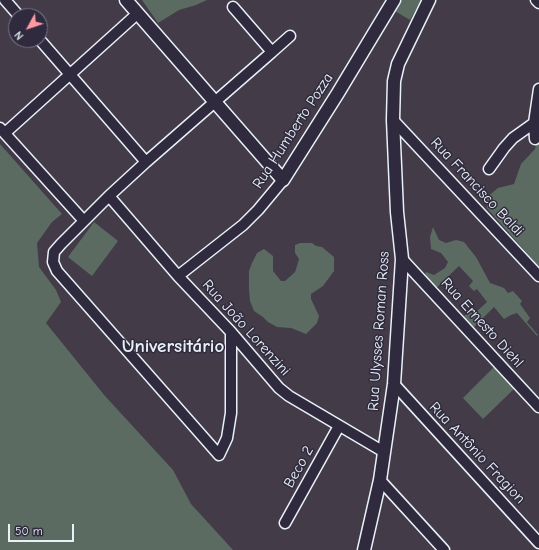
<!DOCTYPE html>
<meta charset="utf-8">
<style>
body{margin:0}
#map{position:relative;width:539px;height:550px;overflow:hidden;background:#433b48;font-family:"Comic Neue",sans-serif}
canvas{display:block}
.north{position:absolute;left:8px;top:8px;width:40px;height:40px;box-sizing:border-box;background:#2f2a3d;border:1px solid #797a88;border-radius:50%;rotate:230deg;font-size:11px;font-weight:700;line-height:16px;text-align:center;color:#e8f1f8}
.north::after{content:'';display:block;margin:auto;width:14px;height:18px;background:#ff9aa2;clip-path:polygon(50% 0,100% 100%,50% 72%,0 100%)}
.scale{position:absolute;left:8px;top:524px;width:66px;height:18px;box-sizing:border-box;border:2px solid #e8f1f8;border-top:0;padding-left:5px;font-size:12px;line-height:14px;white-space:nowrap;color:#e8f1f8;-webkit-text-stroke:3px #2f2a3d;paint-order:stroke}
</style>
<div id="map">
<canvas width="539" height="550"></canvas>
<div class="north">N</div>
<div class="scale">50 m</div>
</div>
<script>
const ctx = document.querySelector('canvas').getContext('2d');
ctx.lineJoin = 'round';
function paint(path, color) { ctx.fillStyle = color; ctx.fill(path, 'evenodd'); }
const poly = rows => new Path2D(rows.map(r => 'M' + r).join(''));
function stroke(path, color, width, dash) { ctx.strokeStyle = color; ctx.lineWidth = width; ctx.lineCap = dash ? 'butt' : 'round'; ctx.setLineDash(dash || []); ctx.stroke(path); }
function drawText(font, color, halo, rows, align = 'center') {
  ctx.font = font + ' "Comic Neue",sans-serif'; ctx.lineWidth = 3; ctx.setLineDash([]); ctx.textBaseline = 'middle'; ctx.strokeStyle = halo; ctx.fillStyle = color; for (const [text, x, y, turn = 0] of rows) {
    ctx.save(); ctx.translate(x, y); ctx.rotate((+turn || 0) * Math.PI / 180); ctx.textAlign = isNaN(turn) ? turn : align; if (halo) ctx.strokeText(text, 0, 0); ctx.fillText(text, 0, 0); ctx.restore();
  }
}
paint(poly([
 [142,0,207,0,196,5,179,10,158,23],
 [400,0,421,0,410,20,393,10],
 [539,133,539,267,487,208,487,197,492,193,498,188,514,184,521,164,535,149],
 [0,144,62,214,52,222,37,243,39,267,56,290,61,302,46,323,105,396,173,470,191,504,233,550,0,550],
 [94,222,118,241,92,276,68,257],
 [433,227,439,240,446,243,456,240,464,242,476,257,490,283,504,288,508,293,513,291,522,301,520,304,530,318,527,322,538,335,537,336,517,313,511,315,504,319,494,307,473,328,470,326,466,321,464,316,470,312,474,314,487,302,477,289,474,291,469,286,473,281,459,266,434,290,424,279,426,272,434,275,445,268,448,262,441,253,431,249,430,237],
 [300,243,312,243,316,246,322,247,334,257,334,271,323,286,311,294,311,299,319,316,317,323,306,334,291,328,277,327,268,322,263,317,254,311,250,301,249,290,249,271,252,263,257,253,264,249,273,256,273,271,281,281,285,281,295,272,297,266,299,259,295,253,295,245],
 [496,365,517,386,483,419,463,398]
]), '#5c6b61');
const minor = poly([
 [5,0,19,16],
 [536,0,539,3],
 [40,40,146,162],
 [272,52,290,36],
 [393,120,539,276],
 [0,128,84,221],
 [5,133,137,14],
 [535,139,534,123,539,89],
 [489,169,504,148,513,138,534,123],
 [109,196,178,276,231,332,279,388,289,396,384,452],
 [402,259,539,407],
 [178,276,243,225,258,210,283,180],
 [231,332,231,413,227,438,219,455,57,271,53,262,54,252,61,244,109,196,146,162,272,52,233,7],
 [394,384,539,543],
 [380,480,444,550],
 [285,523,339,426]
]);
const tertiary = poly([
 [126,0,283,180,338,93,394,0],
 [364,550,380,480,394,384,402,259,397,212,393,120,394,81,398,64,429,0]
]);
stroke(minor, '#e8f1f8', 13);
stroke(tertiary, '#e8f1f8', 15);
stroke(minor, '#2f2a3d', 10);
stroke(tertiary, '#2f2a3d', 12);
drawText('15px', '#e8f1f8', '#2f2a3d', [
 ["Rua Humberto Pozza",293,131,-57],
 ["Rua Francisco Baldi",477,187,47],
 ["Rua Ernesto Diehl",482,323,48],
 ["Rua João Lorenzini",246,328,48],
 ["Rua Ulysses Roman Ross",379,331,-86],
 ["Rua Antônio Fragion",477,453,47],
 ["Beco 2",299,467,-61]
]);
drawText('bold 19px', '#e8f1f8', '#2f2a3d', [
 ["Universitário",173,347]
]);
</script>
